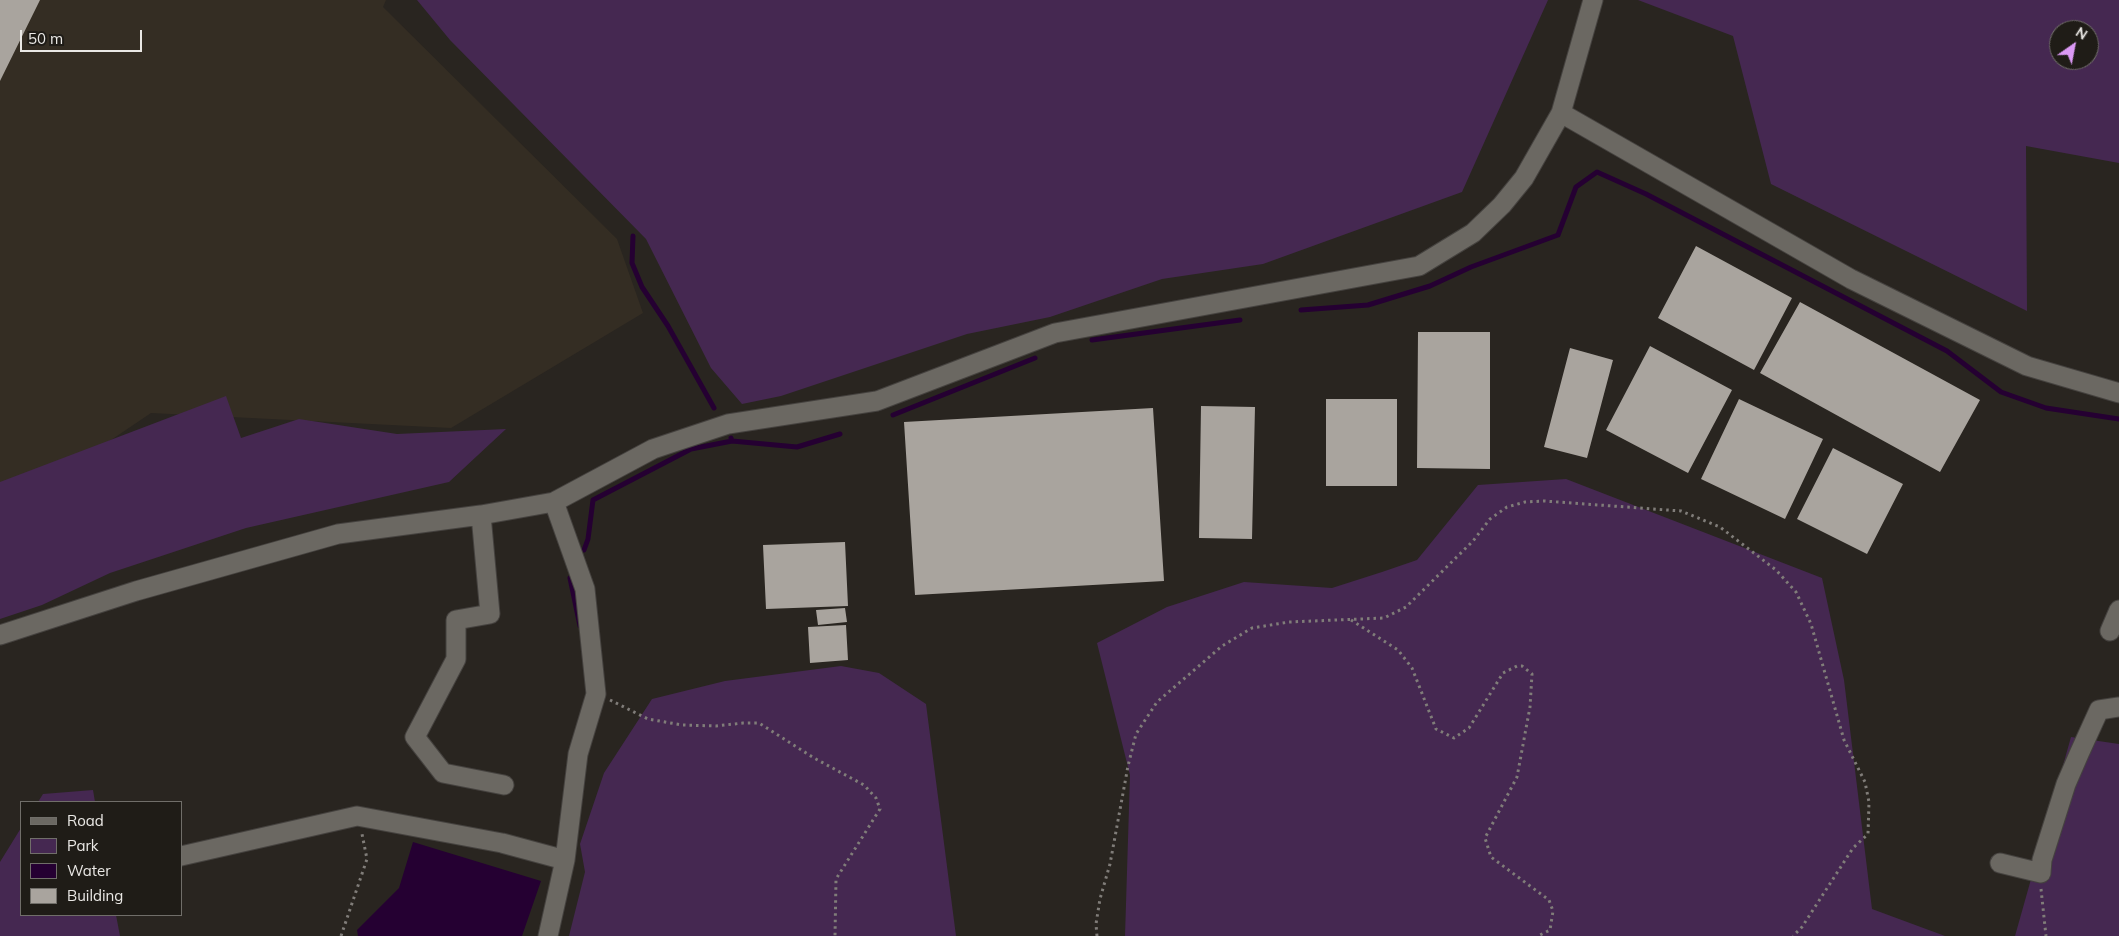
<!DOCTYPE html>
<style>
body{margin:0}
#map{position:relative;width:2119px;height:936px;overflow:hidden;background:#292520;font-family:Mulish,sans-serif}
canvas{display:block}
.legend{position:absolute;left:20px;top:801px;width:162px;height:115px;box-sizing:border-box;background:#1f1c17;border:1px solid #706e69;margin:0;padding:6px 9px;list-style:none;font-size:15px;color:#eae8e5}
.legend li{display:flex;align-items:center;gap:10px;height:25px}
.legend b{width:25px;border:1px solid #706e69}
.north{position:absolute;left:2049px;top:20px;width:50px;height:50px;box-sizing:border-box;background:#1f1c17;border:1px solid #706e69;border-radius:50%;rotate:33deg;font-size:14px;font-weight:700;line-height:20px;text-align:center;color:#eae8e5}
.north::after{content:'';display:block;margin:auto;width:18px;height:22px;background:#db99f5;clip-path:polygon(50% 0,100% 100%,50% 72%,0 100%)}
.scale{position:absolute;left:20px;top:30px;width:122px;height:22px;box-sizing:border-box;border:2px solid #eae8e5;border-top:0;padding-left:6px;font-size:15px;line-height:18px;white-space:nowrap;color:#eae8e5;-webkit-text-stroke:4px #1f1c17;paint-order:stroke}
</style>
<div id="map">
<canvas width="2119" height="936"></canvas>
<ul class="legend">
<li><b style="height:6px;background:#6b6862"></b>Road</li>
<li><b style="height:14px;background:#452851"></b>Park</li>
<li><b style="height:14px;background:#250032"></b>Water</li>
<li><b style="height:14px;background:#a9a49e"></b>Building</li>
</ul>
<div class="north">N</div>
<div class="scale">50 m</div>
</div>
<script>
const ctx = document.querySelector('canvas').getContext('2d');
ctx.lineJoin = 'round';
function paint(path, color) { ctx.fillStyle = color; ctx.fill(path, 'evenodd'); }
const poly = rows => new Path2D(rows.map(r => 'M' + r).join(''));
function stroke(path, color, width, dash) { ctx.strokeStyle = color; ctx.lineWidth = width; ctx.lineCap = dash ? 'butt' : 'round'; ctx.setLineDash(dash || []); ctx.stroke(path); }
paint(poly([
 [0,0,386,0,383,7,617,239,643,313,451,428,151,413,0,515]
]), '#342d23');
paint(poly([
 [417,0,1548,0,1462,192,1263,264,1162,279,1050,317,967,334,781,396,742,404,711,368,646,239,450,40],
 [1638,0,2119,0,2119,163,2026,146,2027,311,1771,184,1733,36],
 [2059,30,2089,30,2089,60,2059,60],
 [226,396,241,438,299,419,397,434,506,429,449,482,246,528,110,573,42,605,0,619,0,482],
 [1566,479,1822,578,1844,680,1872,909,1945,936,1125,936,1130,775,1097,643,1167,607,1244,582,1332,588,1382,572,1417,560,1478,485],
 [841,666,879,673,926,704,956,936,569,936,585,872,580,844,604,773,652,699,725,681],
 [2071,737,2119,744,2119,936,2015,936],
 [93,790,95,802,38,802,43,794],
 [21,828,21,915,116,915,120,936,0,936,0,862]
]), '#452851');
paint(poly([
 [413,842,541,881,522,936,358,936,357,930,399,888]
]), '#250032');
stroke(poly([
 [633,236,632,263,642,287,668,326,714,408],
 [1301,310,1368,305,1430,286,1471,267,1558,235,1576,187,1597,172,1646,194,1947,351,2001,392,2046,408,2119,419],
 [1092,340,1240,320],
 [893,415,1035,358],
 [731,438,732,441,797,447,840,434],
 [584,550,588,539,593,500,691,449,732,441],
 [570,578,580,626]
]), '#250032', 5);
paint(poly([
 [0,0,40,0,0,81],
 [1696,246,1792,298,1754,370,1658,318],
 [1800,302,1980,400,1940,472,1760,373],
 [1418,332,1490,332,1490,469,1417,468],
 [1650,346,1732,390,1688,473,1606,430],
 [1570,348,1613,360,1587,458,1544,447],
 [1326,399,1397,399,1397,486,1326,486],
 [1739,399,1823,439,1785,519,1701,479],
 [1201,406,1255,407,1252,539,1199,538],
 [1153,408,1164,581,915,595,904,422],
 [1833,448,1903,484,1867,554,1797,519],
 [845,542,848,606,766,609,763,545],
 [845,608,847,622,818,625,816,610],
 [846,625,848,660,810,663,808,627]
]), '#a9a49e');
const minor = poly([
 [1561,113,1851,279,2027,366,2119,393],
 [481,515,490,614,456,620,456,659,415,737,443,773,504,785],
 [2110,631,2119,610],
 [0,635,136,591,338,534,481,515,554,502,653,449,728,424,877,401,1055,333,1419,266,1473,233,1502,205,1524,178,1561,113,1593,0],
 [181,856,357,816,502,843,565,860],
 [2000,863,2041,873,2042,860,2066,784,2079,754,2099,710,2119,707],
 [548,936,565,860,578,754,596,694,585,589,554,502]
]);
stroke(minor, '#45423f', 21);
stroke(poly([
 [1351,620,1398,650,1412,668,1436,729,1454,738,1469,728,1503,673,1517,666,1522,666,1532,674,1530,707,1517,777,1485,838,1491,857,1549,900,1553,911,1550,930,1538,936],
 [610,700,648,719,682,725,716,726,743,723,759,723,814,758,864,785,876,798,880,809,836,879,835,936],
 [2041,889,2046,936],
 [341,936,367,859,362,834],
 [1097,936,1096,924,1100,899,1110,864,1128,766,1136,734,1157,702,1222,646,1252,628,1289,622,1384,618,1406,607,1473,541,1490,519,1507,507,1525,502,1544,501,1681,511,1720,527,1776,570,1796,592,1811,624,1844,740,1865,782,1869,802,1868,834,1853,848,1802,927,1793,936]
]), '#807d79', 3, [2.5, 4]);
stroke(minor, '#6b6862', 19);
</script>
